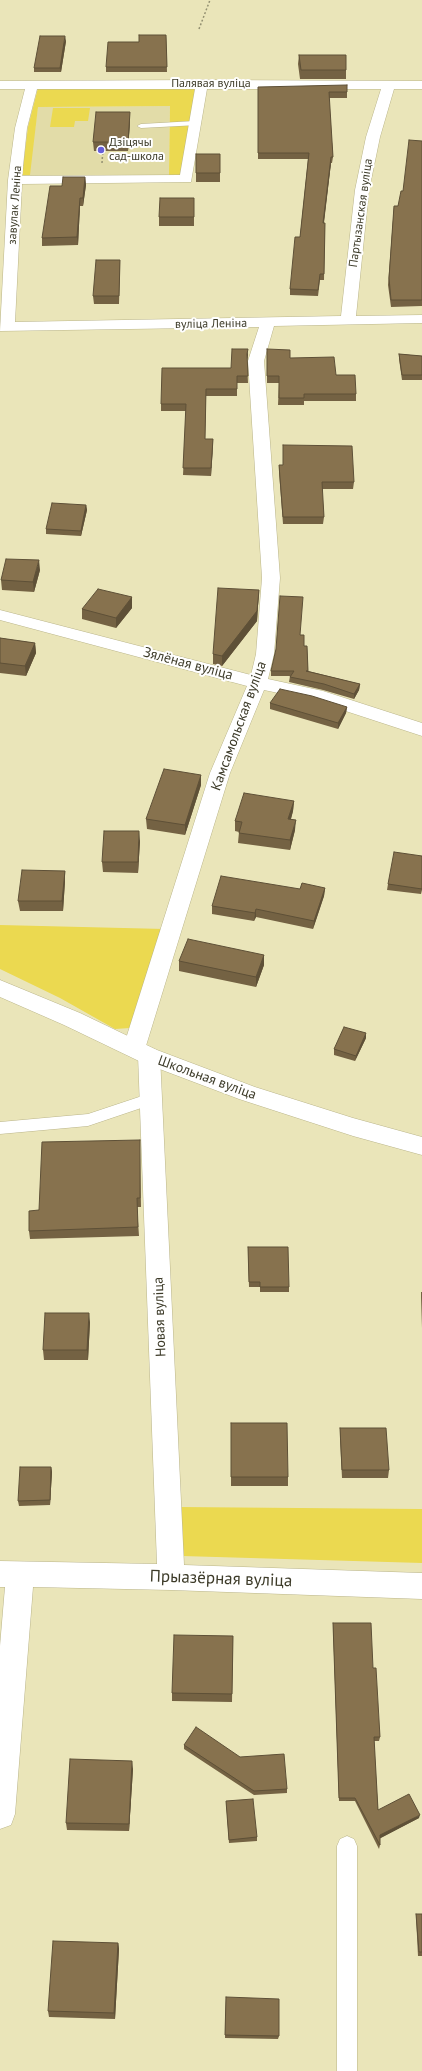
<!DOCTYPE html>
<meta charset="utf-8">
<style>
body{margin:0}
canvas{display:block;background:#eae5b9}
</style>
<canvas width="422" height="2071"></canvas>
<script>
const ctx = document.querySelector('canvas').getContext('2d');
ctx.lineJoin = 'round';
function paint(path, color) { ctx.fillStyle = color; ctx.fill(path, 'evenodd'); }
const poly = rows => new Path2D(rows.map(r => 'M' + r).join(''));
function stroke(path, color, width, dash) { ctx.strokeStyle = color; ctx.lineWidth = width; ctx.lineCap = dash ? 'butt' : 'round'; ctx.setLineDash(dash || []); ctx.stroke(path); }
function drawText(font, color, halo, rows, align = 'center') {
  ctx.font = font + ' "PT Sans",sans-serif'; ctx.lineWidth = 4; ctx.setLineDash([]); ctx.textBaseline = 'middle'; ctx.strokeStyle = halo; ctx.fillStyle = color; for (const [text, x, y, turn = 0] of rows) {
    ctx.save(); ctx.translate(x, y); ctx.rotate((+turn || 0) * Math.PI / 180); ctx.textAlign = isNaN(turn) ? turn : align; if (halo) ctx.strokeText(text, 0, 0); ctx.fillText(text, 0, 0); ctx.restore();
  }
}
paint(poly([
 [170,106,169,175,29,175,38,107]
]), '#e2dca8');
paint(poly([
 [38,88,197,88,183,175,22,175,28,127],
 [38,107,170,106,169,175,30,175],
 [53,108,90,108,88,121,75,121,74,127,50,127],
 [0,925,165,929,130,1028,115,1029,60,998,0,969],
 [178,1507,422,1509,422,1563,182,1556]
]), '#ebd950');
const service = poly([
 [195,121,198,121,198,125,141,128,137,126,141,124,195,121],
 [151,1093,156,1095,158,1099,156,1103,88,1126,0,1134,0,1122,88,1114,151,1093],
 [347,1836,354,1839,357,1846,357,2071,337,2071,337,1846,340,1839,347,1836]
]);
const minor = poly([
 [202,80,422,81,422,89,394,89,380,137,369,190,356,316,422,315,422,323,274,326,264,361,280,578,274,654,268,679,323,691,422,723,422,736,312,700,264,690,230,773,145,1049,149,1048,157,1050,160,1056,184,1565,422,1573,422,1599,171,1590,33,1587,15,1814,11,1825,0,1829,0,1646,5,1587,0,1587,0,1561,157,1564,138,1055,134,1056,126,1054,123,1048,210,773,247,686,0,620,0,610,251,675,256,654,262,578,248,361,259,327,0,331,8,180,15,128,25,89,0,89,0,81,202,80],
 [37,89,195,89,180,175,22,176,27,128,37,89],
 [207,89,381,89,366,137,355,190,341,316,15,322,22,184,191,182,207,89]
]);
const secondary = poly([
 [0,980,80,1013,157,1050,255,1087,353,1118,422,1137,422,1155,353,1136,239,1099,141,1062,64,1025,0,997,0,980]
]);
stroke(service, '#bab58a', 1);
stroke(minor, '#bab58a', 1);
stroke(secondary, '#bab58a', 1);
stroke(poly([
 [199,29,210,0],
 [102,163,103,148]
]), '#939071', 1.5, [2, 2]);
paint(service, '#fff');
paint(minor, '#fff');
paint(secondary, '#fff');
paint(poly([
 [166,35,167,72,106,72,106,67,139,42],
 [66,41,61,72,34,72,34,68],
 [299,55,346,70,346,79,300,79,298,64],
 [258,87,347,92,347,98,329,98,333,157,332,163,331,163,324,223,325,223,324,280,320,280,318,296,290,295,290,289,300,237,308,159,258,159],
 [130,121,128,151,94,151,93,142],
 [422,141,422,306,391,307,388,285,394,206,398,206],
 [196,154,220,154,220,182,196,182],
 [85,177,86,185,83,206,80,206,78,245,42,246,42,238,62,186],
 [194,198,194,226,159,226,159,217],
 [120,260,120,268,119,304,94,304,93,296],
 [399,354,422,356,422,380,402,380,399,359],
 [248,356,247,360,248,383,237,383,237,396,206,396,205,439,213,439,211,476,183,475,186,411,161,411,161,404,231,368],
 [267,357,290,358,336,375,356,394,356,401,304,401,304,405,278,405,279,383,267,383],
 [279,465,283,465,354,482,353,489,322,489,324,517,323,524,283,524,279,472],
 [86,505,87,510,81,536,46,534,46,529],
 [40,570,34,592,2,590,1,580],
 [259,590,257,621,222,666,213,664,213,654],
 [132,597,132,608,116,628,82,619,82,609],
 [300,635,304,646,307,646,308,671,360,684,359,690,354,699,323,690,289,682,290,676,271,676,271,671],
 [0,638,35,643,36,653,26,676,0,673],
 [270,703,347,707,346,713,338,729,270,709],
 [201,775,201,785,185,835,147,829,146,819],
 [294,801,293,811,291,819,295,830,290,850,238,843,239,832,235,831,235,821],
 [140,841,138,873,103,872,102,862],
 [422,856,422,890,421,894,387,890,388,884],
 [65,871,65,881,63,911,20,911,18,901],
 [325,888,324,896,313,929,256,917,254,921,212,914,212,906,300,889],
 [264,955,264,965,256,987,179,971,179,961],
 [366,1038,355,1061,334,1055,334,1049],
 [140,1149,141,1207,137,1207,139,1236,30,1239,29,1231,39,1210],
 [248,1247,289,1287,289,1292,260,1292,260,1287,249,1287],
 [421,1292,422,1292,422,1328,421,1297],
 [90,1322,88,1360,44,1360,43,1350],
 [231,1423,288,1477,288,1486,231,1486],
 [340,1428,389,1470,388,1478,342,1478,340,1437],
 [51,1467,52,1472,50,1505,19,1506,18,1501],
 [333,1623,373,1668,380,1737,379,1741,374,1741,378,1810,419,1818,380,1838,380,1845,379,1849,355,1801,339,1801,333,1628],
 [233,1636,232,1702,172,1701,172,1693],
 [184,1745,287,1789,287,1793,254,1795,184,1749],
 [133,1769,129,1831,67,1830,66,1823],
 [226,1801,257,1837,257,1841,229,1843],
 [416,1914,422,1914,422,1956,418,1956,416,1917],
 [118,1943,119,1949,115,2019,49,2017,48,2011],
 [226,1997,279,2036,278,2039,225,2038]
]), '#746243');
paint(poly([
 [65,36,66,41,61,72,60,68],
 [130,112,130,121,128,151,128,142],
 [331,157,331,163,323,229,323,223],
 [85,177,86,185,83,206,83,198],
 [80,198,80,206,78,245,77,237],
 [248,349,248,356,246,361,247,354],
 [213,439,213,447,211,476,211,468],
 [86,505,87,510,81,536,81,531],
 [39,560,40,570,34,592,33,582],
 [259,590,257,621,222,666,222,656],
 [132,597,132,608,116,628,116,618],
 [35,643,36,653,26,676,25,666],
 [360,684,359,690,354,699,354,694],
 [347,707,346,713,338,729,338,723],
 [201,775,201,785,185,835,185,825],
 [294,801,293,811,288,829,288,819],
 [296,820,295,830,290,850,290,840],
 [139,831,140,841,138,873,138,862],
 [65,871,65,881,63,911,62,901],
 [325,888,324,896,313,929,314,921],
 [256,909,256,917,254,921,255,913],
 [264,955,264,965,256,987,256,977],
 [366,1033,366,1038,355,1061,356,1056],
 [89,1313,90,1322,88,1360,87,1350],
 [51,1467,52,1472,50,1505,50,1500],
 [132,1761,133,1769,129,1831,129,1824],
 [420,1815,419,1818,379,1839,380,1835],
 [118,1943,119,1949,115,2019,114,2013]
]), '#5e5037');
const building = poly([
 [139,35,166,35,167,67,106,67,108,42,139,42,139,35],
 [40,36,65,36,60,68,34,68,40,36],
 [299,55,346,55,346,70,301,70,299,55],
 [347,85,347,92,329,92,333,157,331,157,323,223,325,223,324,274,320,274,318,290,290,289,295,237,300,237,309,153,258,153,258,87,347,85],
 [96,112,130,112,128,142,93,142,96,112],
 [409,140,422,141,422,300,391,300,389,278,394,206,398,206,401,191,403,191,409,140],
 [196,154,220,154,220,173,196,173,196,154],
 [63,177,85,177,83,198,80,198,77,237,42,238,50,186,62,186,63,177],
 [160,198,194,198,194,217,159,217,160,198],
 [96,260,120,260,119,296,93,296,96,260],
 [232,349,248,349,247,354,248,376,237,376,237,389,206,389,205,439,213,439,211,468,183,468,186,404,161,404,162,368,231,368,232,349],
 [267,349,290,350,290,358,334,357,336,375,355,375,356,394,304,394,304,398,279,398,279,376,267,376,267,349],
 [399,354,422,356,422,375,402,375,399,354],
 [283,445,352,446,354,482,322,482,324,517,283,517,279,465,283,465,283,445],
 [52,503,86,505,81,531,46,529,52,503],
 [6,559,39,560,33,582,1,580,6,559],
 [218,588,259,590,257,611,222,656,213,654,218,588],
 [98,589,132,597,116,618,82,609,98,589],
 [280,596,303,597,300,635,304,635,304,646,307,646,308,671,306,671,360,684,354,694,324,684,290,677,294,671,271,671,276,649,280,596],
 [0,638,35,643,25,666,0,663,0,638],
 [280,689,312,696,347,707,338,723,270,703,280,689],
 [164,769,201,775,185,825,146,819,164,769],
 [244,793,294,801,288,819,296,820,290,840,239,833,242,822,235,821,244,793],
 [104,831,139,831,138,862,102,862,104,831],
 [394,852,422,856,422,889,388,884,394,852],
 [22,870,65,871,62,901,18,901,22,870],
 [221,876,300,889,302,883,325,888,314,921,256,909,255,913,212,906,221,876],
 [188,939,264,955,256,977,179,961,188,939],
 [344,1027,366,1033,356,1056,334,1049,344,1027],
 [140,1140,140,1198,137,1198,138,1227,29,1231,29,1211,39,1210,42,1142,140,1140],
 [248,1247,288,1247,289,1287,260,1287,260,1282,249,1282,248,1247],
 [45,1313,89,1313,87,1350,43,1350,45,1313],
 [231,1423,287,1423,288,1477,231,1477,231,1423],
 [340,1428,386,1428,389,1470,342,1470,340,1428],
 [20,1467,51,1467,50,1500,18,1501,20,1467],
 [333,1623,371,1623,373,1668,376,1668,380,1737,374,1737,378,1810,409,1794,420,1815,380,1835,380,1845,355,1798,339,1798,333,1623],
 [174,1635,233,1636,232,1694,172,1693,174,1635],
 [196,1727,240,1757,284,1754,287,1789,254,1791,184,1745,196,1727],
 [70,1759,132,1761,129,1824,66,1823,70,1759],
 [253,1799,257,1837,229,1840,226,1801,253,1799],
 [416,1914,422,1914,422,1952,419,1952,416,1914],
 [53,1941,118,1943,114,2013,48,2011,53,1941],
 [226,1997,279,1999,279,2036,225,2035,226,1997]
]);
paint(building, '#87724e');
stroke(building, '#5e5037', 1);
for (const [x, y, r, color] of [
 [101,150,4,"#675fd8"]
]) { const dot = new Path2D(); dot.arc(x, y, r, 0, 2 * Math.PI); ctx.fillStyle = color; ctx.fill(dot); stroke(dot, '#fff', 1.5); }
drawText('12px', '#3d3b29', '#fff', [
 ["Палявая вуліца",211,84],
 ["завулак Леніна",15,205,-86],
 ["Партызанская вуліца",361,213,-82],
 ["вуліца Леніна",211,324,-1]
]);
drawText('12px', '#3d3b29', '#fff', [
 ["Дзіцячы",109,143],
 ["сад-школа",109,157]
], 'left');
drawText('14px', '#3d3b29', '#fff', [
 ["Зялёная вуліца",188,664,15],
 ["Камсамольская вуліца",239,726,-70],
 ["Школьная вуліца",207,1078,20],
 ["Новая вуліца",160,1317,-92]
]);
drawText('17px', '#3d3b29', '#fff', [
 ["Прыазёрная вуліца",221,1579,2]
]);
</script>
